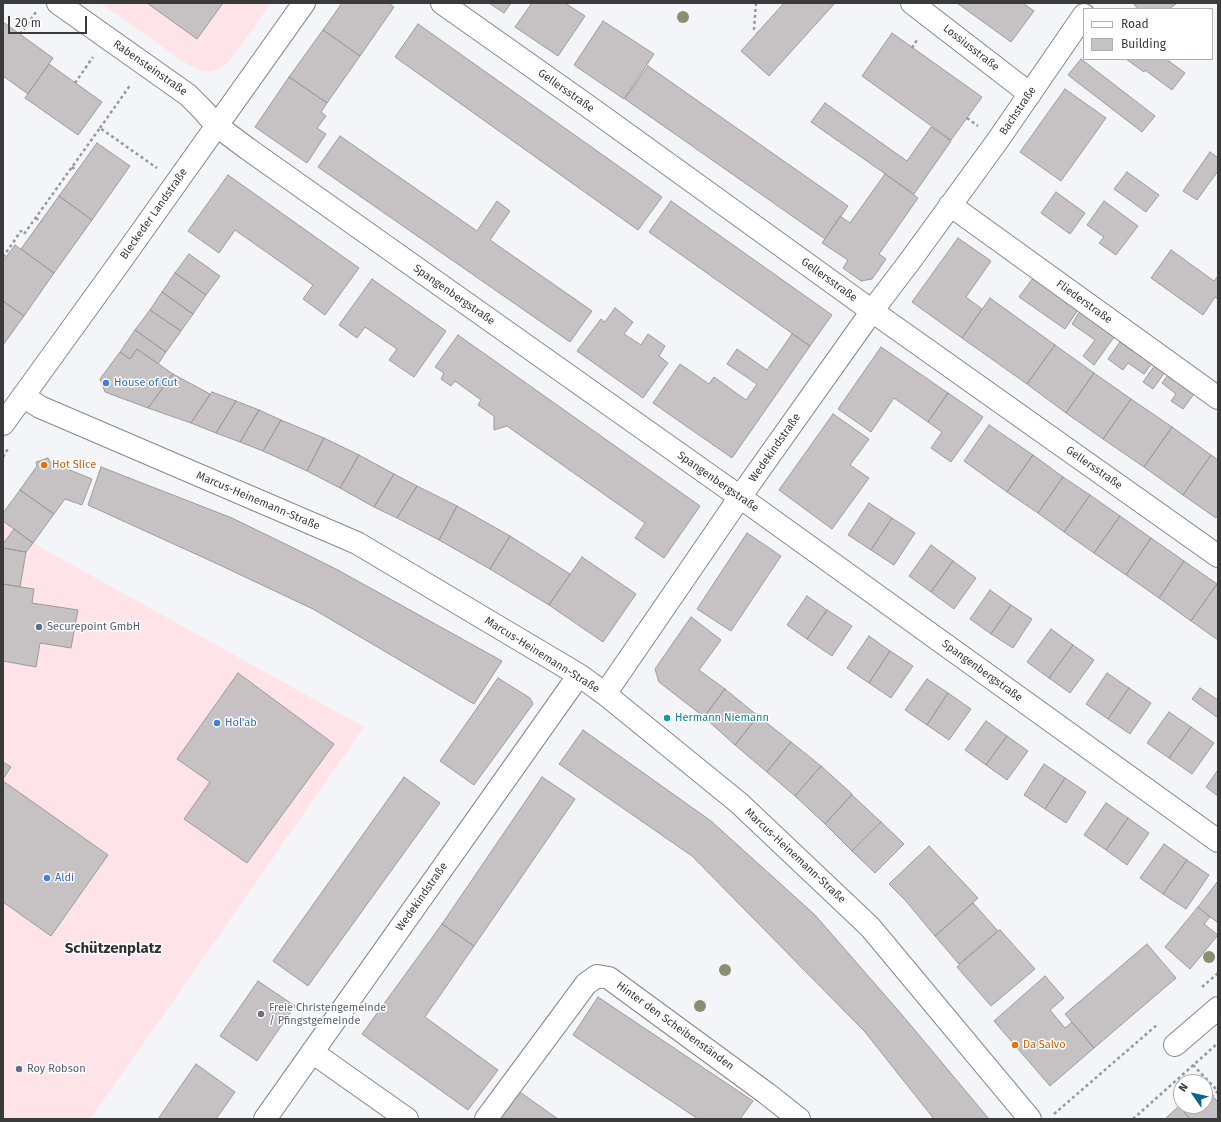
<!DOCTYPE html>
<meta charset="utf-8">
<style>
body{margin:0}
#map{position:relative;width:1221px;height:1122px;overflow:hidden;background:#f4f5f8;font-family:"Fira Sans",sans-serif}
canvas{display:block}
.frame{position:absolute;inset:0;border:4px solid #3a3a3b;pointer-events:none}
.legend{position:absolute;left:1083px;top:8px;width:130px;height:52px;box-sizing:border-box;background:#fff;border:1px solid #b0b0b1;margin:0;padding:5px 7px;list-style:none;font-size:12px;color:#3a3a3b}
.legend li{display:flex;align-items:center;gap:8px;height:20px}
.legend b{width:20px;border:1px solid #b0b0b1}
.north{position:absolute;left:1173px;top:1074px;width:40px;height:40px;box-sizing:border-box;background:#fff;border:1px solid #b0b0b1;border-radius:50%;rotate:304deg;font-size:11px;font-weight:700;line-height:16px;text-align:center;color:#3a3a3b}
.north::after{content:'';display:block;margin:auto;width:14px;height:18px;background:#0b6394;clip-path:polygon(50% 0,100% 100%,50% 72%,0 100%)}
.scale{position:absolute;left:8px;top:16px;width:79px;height:18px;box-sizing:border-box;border:2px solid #3a3a3b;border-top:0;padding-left:5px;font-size:12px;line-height:14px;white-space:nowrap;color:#3a3a3b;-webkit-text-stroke:3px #fff;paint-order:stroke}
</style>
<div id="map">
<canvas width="1221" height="1122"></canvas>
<div class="frame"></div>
<ul class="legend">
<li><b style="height:5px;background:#fff"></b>Road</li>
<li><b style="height:11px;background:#c6c2c3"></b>Building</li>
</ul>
<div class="north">N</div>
<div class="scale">20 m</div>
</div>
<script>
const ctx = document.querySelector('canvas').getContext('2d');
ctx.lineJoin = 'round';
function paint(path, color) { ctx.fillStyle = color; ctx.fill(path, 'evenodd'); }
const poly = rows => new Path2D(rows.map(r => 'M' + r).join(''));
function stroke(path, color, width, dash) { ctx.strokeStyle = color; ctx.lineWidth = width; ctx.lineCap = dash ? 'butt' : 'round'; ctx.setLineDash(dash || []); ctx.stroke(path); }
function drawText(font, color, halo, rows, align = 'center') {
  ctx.font = font + ' "Fira Sans",sans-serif'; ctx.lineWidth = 3; ctx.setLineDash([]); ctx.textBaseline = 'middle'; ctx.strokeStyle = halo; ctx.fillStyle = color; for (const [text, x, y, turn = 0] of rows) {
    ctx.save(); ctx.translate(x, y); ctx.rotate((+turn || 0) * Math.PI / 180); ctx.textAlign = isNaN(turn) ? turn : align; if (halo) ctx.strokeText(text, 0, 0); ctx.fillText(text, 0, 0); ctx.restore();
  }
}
paint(poly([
 [100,3,271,3,230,61,218,69,208,72,198,70,184,62],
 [3,521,33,543,364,727,165,1013,90,1119,3,1119]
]), '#fee4e8');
const building = poly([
 [147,3,223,3,197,39,147,3],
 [342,3,388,3,394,7,360,56,323,30,342,3],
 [489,3,511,3,504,13,489,3],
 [532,3,565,3,585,16,558,56,515,27,532,3],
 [784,3,835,3,769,76,741,51,784,3],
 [957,3,1023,3,1034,11,1011,42,957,3],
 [1133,3,1177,3,1169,9,1138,9,1133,3],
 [603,21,654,54,624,99,574,65,603,21],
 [3,22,53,58,28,94,3,76,3,22],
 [418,24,662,197,638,230,395,57,418,24],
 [323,30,360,56,327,103,289,77,323,30],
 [892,33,982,97,951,140,862,76,892,33],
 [1081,59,1155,116,1142,132,1068,75,1081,59],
 [1126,59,1166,59,1185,73,1172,90,1145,70,1144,72,1126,59],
 [49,64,102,102,78,135,25,98,49,64],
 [648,66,848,206,825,239,625,99,648,66],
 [289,77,327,103,321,112,326,116,317,128,326,134,307,163,255,127,289,77],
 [1065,89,1106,118,1061,181,1020,152,1065,89],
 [825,103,907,161,931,127,951,141,914,194,811,122,825,103],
 [340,136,477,231,497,201,510,211,490,240,592,311,570,342,318,167,340,136],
 [97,143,130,166,92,220,59,196,97,143],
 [1210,152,1218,158,1218,171,1197,200,1183,191,1210,152],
 [1127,172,1159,195,1146,212,1114,189,1127,172],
 [885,174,918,198,879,254,886,259,872,279,861,281,843,268,848,260,822,243,840,216,850,223,885,174],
 [228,175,359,268,325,315,303,299,313,285,235,230,219,253,188,231,228,175],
 [1056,192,1085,213,1070,234,1041,213,1056,192],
 [59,196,92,220,54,273,21,249,59,196],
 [671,201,832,315,810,346,649,232,671,201],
 [1104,201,1138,226,1116,255,1099,243,1104,237,1087,225,1104,201],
 [958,238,991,261,966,297,982,309,962,338,912,302,958,238],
 [15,245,54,273,24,316,3,301,3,261,15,245],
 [1171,250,1214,281,1218,276,1218,299,1215,297,1203,315,1151,278,1171,250],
 [189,254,220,276,206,295,175,273,189,254],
 [175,273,206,295,193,314,162,292,175,273],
 [1033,278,1078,310,1065,329,1019,297,1033,278],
 [372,279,446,331,414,377,389,360,397,349,365,327,357,338,339,325,372,279],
 [162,292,193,314,181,331,150,310,162,292],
 [990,298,1055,345,1027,384,962,338,990,298],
 [3,301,24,316,3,345,3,301],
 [615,308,633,322,624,334,641,345,648,334,665,346,659,356,668,363,643,398,577,351,601,319,605,322,615,308],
 [1082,308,1117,333,1094,365,1083,356,1095,340,1072,324,1082,308],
 [150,310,181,331,166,352,135,330,150,310],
 [135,330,166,352,158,364,137,349,130,359,120,352,135,330],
 [792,334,810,346,732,458,653,403,680,364,709,384,714,377,746,400,757,384,727,364,737,349,767,370,792,334],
 [458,335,700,506,664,558,635,538,645,523,507,426,494,430,494,416,478,405,481,400,455,381,451,386,441,379,444,373,435,367,458,335],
 [1120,342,1132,351,1135,347,1154,360,1144,374,1128,363,1123,370,1108,359,1120,342],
 [1055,345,1094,373,1066,413,1027,384,1055,345],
 [881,347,948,393,928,422,894,398,871,432,838,409,881,347],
 [137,349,173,374,148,408,105,392,100,379,120,352,130,359,137,349],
 [1155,365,1165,372,1153,389,1143,382,1155,365],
 [1094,373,1131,399,1103,439,1066,413,1094,373],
 [173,374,210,394,191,423,148,408,173,374],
 [1168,375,1194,394,1183,409,1171,401,1176,394,1162,383,1168,375],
 [212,392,236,401,216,433,191,423,212,392],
 [948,393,983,417,951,462,931,448,942,432,928,422,948,393],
 [1131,399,1172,427,1144,467,1103,439,1131,399],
 [236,401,259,410,240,442,216,433,236,401],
 [259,410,281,420,263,451,240,442,259,410],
 [833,414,869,439,850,465,869,478,832,529,779,490,833,414],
 [281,420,324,438,307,471,263,451,281,420],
 [989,425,1033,455,1007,492,964,461,989,425],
 [1172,427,1211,455,1183,495,1144,467,1172,427],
 [324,438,359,455,340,488,307,471,324,438],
 [359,455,394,474,374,507,340,488,359,455],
 [1033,455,1063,477,1038,513,1007,492,1033,455],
 [1211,455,1218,460,1218,515,1216,518,1183,495,1211,455],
 [48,458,50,462,92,479,82,505,65,499,54,514,20,490,37,466,36,462,48,458],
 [101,467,232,518,308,555,336,569,502,661,474,704,313,609,211,561,88,505,101,467],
 [394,474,417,486,397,518,374,507,394,474],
 [1063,477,1090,495,1064,532,1038,513,1063,477],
 [417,486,457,506,439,540,397,518,417,486],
 [20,490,54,514,33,543,3,521,3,513,20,490],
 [1090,495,1120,516,1094,553,1064,532,1090,495],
 [869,503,892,518,871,550,848,535,869,503],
 [457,506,510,536,490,569,439,540,457,506],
 [1120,516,1151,538,1126,575,1094,553,1120,516],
 [892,518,915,533,894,565,871,550,892,518],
 [14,529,33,543,26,552,3,548,3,544,14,529],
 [747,533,781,556,731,631,697,609,747,533],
 [510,536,570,574,549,605,490,569,510,536],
 [1151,538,1184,561,1159,598,1126,575,1151,538],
 [931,545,953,561,931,592,909,576,931,545],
 [3,548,26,552,20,587,3,584,3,548],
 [582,557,636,594,603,642,549,605,582,557],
 [953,561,976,578,954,609,931,592,953,561],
 [1184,561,1217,584,1191,621,1159,598,1184,561],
 [3,584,34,589,32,603,78,610,71,648,40,643,36,667,3,661,3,584],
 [1217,584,1218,585,1218,640,1191,621,1217,584],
 [990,590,1011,605,991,634,970,619,990,590],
 [807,596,827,610,807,639,787,625,807,596],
 [1011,605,1032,619,1013,648,991,634,1011,605],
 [827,610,852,626,832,656,807,639,827,610],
 [691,617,721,640,699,670,725,689,704,717,659,682,655,669,691,617],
 [1051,629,1073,645,1049,678,1027,662,1051,629],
 [869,636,890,651,869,683,847,668,869,636],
 [1073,645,1094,660,1070,693,1049,678,1073,645],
 [890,651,913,666,891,698,869,683,890,651],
 [238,673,334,744,247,863,184,819,210,782,177,759,238,673],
 [1107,673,1129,688,1108,719,1086,704,1107,673],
 [498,678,530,698,533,704,474,785,440,761,498,678],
 [927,679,948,693,927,725,905,710,927,679],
 [1129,688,1151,703,1130,734,1108,719,1129,688],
 [1200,688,1218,700,1218,718,1192,699,1200,688],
 [725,689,758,716,735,745,704,717,725,689],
 [948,693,971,709,949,740,927,725,948,693],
 [1169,712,1191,727,1169,758,1147,743,1169,712],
 [758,716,791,742,767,772,735,745,758,716],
 [986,721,1007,736,986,765,965,750,986,721],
 [1191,727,1214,743,1192,774,1169,758,1191,727],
 [583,730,711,821,815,915,903,1016,989,1119,934,1119,865,1032,692,856,559,764,583,730],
 [1007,736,1028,751,1007,780,986,765,1007,736],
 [791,742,821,766,795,796,767,772,791,742],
 [3,762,11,767,3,779,3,762],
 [1044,764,1065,778,1045,809,1024,795,1044,764],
 [821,766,852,794,825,824,795,796,821,766],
 [1218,770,1218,796,1206,787,1218,770],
 [404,777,440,803,308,986,273,961,404,777],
 [542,777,575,799,474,946,442,924,542,777],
 [1065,778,1086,792,1066,823,1045,809,1065,778],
 [3,781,108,855,51,936,3,902,3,781],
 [852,795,881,822,852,851,825,824,852,795],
 [1106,803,1128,818,1106,850,1084,835,1106,803],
 [1128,818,1149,833,1127,865,1106,850,1128,818],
 [881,822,904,844,875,873,852,851,881,822],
 [1164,844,1187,860,1163,894,1140,878,1164,844],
 [929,846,978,898,935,936,905,900,889,884,929,846],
 [1187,860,1209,875,1186,909,1163,894,1187,860],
 [1218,881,1218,923,1198,907,1218,881],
 [973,903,998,931,959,964,935,936,973,903],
 [1198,907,1210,917,1204,924,1218,935,1190,969,1165,947,1198,907],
 [442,924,474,946,425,1017,498,1070,468,1110,362,1034,442,924],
 [1000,930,1035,969,991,1006,957,967,998,931,1000,930],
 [1147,944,1176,978,1094,1048,1065,1014,1147,944],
 [1045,976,1064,998,1050,1010,1065,1028,1072,1022,1094,1048,1050,1086,994,1021,1045,976],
 [258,981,295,1006,257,1061,220,1036,258,981],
 [598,997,753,1101,740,1119,698,1119,573,1035,598,997],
 [196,1064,235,1092,216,1119,158,1119,196,1064],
 [1205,1088,1218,1102,1218,1119,1190,1119,1179,1106,1181,1104,1181,1106,1205,1106,1205,1088],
 [517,1090,558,1119,497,1119,517,1090],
 [1179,1106,1190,1119,1165,1119,1166,1118,1179,1106]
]);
paint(building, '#c6c2c3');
stroke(building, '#9d9a9b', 1);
const street = poly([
 [58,3,188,95,202,109,217,126,248,149,740,497,1218,841],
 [442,3,585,104,872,311,1218,556],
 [912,3,1030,94],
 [950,205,1218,398],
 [23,396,40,407,357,543,579,675,605,694,739,803,870,927,1030,1119],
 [605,694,740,497,872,311,910,261,998,140,1084,15],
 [312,1052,407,1119],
 [265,1119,579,675],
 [486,1119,586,984,597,976,609,978,766,1093,799,1119]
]);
const secondary = poly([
 [3,424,120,262,304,3],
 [1175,1045,1218,1008]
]);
stroke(street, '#87878a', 24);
stroke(secondary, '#87878a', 24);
stroke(poly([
 [756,3,754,29,757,32],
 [20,34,36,12],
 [912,48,918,38],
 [75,83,93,57],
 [967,118,978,126],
 [100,128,131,84],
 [72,167,77,171],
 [36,218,41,222],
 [3,257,21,231,24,234,100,128,157,168],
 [3,457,9,447],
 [1202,987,1218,973],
 [1193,1065,1218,1091,1212,1096],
 [1054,1114,1158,1024],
 [1133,1119,1218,1043]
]), '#98989a', 2.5, [3, 3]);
stroke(street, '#fff', 22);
stroke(secondary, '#fff', 22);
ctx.fillStyle = '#8b8e71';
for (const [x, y] of [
 [683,17],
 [1209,957],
 [725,970],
 [700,1006]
]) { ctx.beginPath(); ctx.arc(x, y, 6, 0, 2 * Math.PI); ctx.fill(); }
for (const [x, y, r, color] of [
 [106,383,4,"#3f7fe0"],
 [44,465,4,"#e8710a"],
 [39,627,4,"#5c6f8a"],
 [667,718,4,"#0f9aa8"],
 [217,723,4,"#3f7fe0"],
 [47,878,4,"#3f7fe0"],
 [261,1014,4,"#6b7280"],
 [1015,1045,4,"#e8710a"],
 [19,1069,4,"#5c6f8a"]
]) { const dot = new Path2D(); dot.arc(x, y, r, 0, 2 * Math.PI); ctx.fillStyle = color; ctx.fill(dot); stroke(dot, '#fff', 1.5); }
drawText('11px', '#3a3a3b', '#fff', [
 ["Lossiusstraße",971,48,38],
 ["Rabensteinstraße",150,68,35],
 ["Gellersstraße",566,91,35],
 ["Bachstraße",1018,111,-56],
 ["Bleckeder Landstraße",154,214,-55],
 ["Gellersstraße",829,280,36],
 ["Spangenbergstraße",454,295,35],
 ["Fliederstraße",1084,302,36],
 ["Wedekindstraße",775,448,-55],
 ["Gellersstraße",1094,468,35],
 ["Spangenbergstraße",718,482,35],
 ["Marcus-Heinemann-Straße",258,501,23],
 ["Marcus-Heinemann-Straße",542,655,32],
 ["Spangenbergstraße",982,671,36],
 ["Marcus-Heinemann-Straße",795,856,43],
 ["Wedekindstraße",422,897,-55],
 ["Hinter den Scheibenständen",675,1026,36]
]);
drawText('11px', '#366cbe', '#fff', [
 ["House of Cut",114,383],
 ["Hol'ab",225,723],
 ["Aldi",55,878]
], 'left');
drawText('11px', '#c56008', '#fff', [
 ["Hot Slice",52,465],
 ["Da Salvo",1023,1045]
], 'left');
drawText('11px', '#4e5e75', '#fff', [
 ["Securepoint GmbH",47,627],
 ["Roy Robson",27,1069]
], 'left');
drawText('11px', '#0d838f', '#fff', [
 ["Hermann Niemann",675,718]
], 'left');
drawText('11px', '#5b616d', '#fff', [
 ["Freie Christengemeinde",269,1008],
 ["/ Pfingstgemeinde",269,1021]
], 'left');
drawText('bold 15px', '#303033', '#fff', [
 ["Schützenplatz",113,949]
]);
</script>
